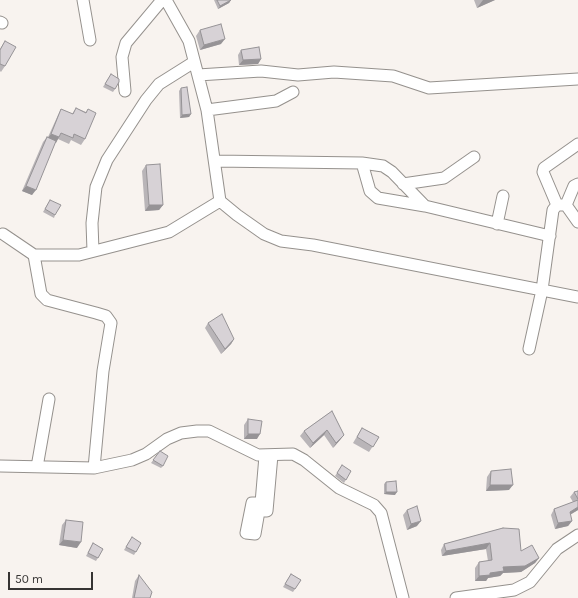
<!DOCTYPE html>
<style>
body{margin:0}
#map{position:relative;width:578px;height:598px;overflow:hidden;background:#f8f3ef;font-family:Karla,sans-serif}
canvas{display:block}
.scale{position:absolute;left:8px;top:572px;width:85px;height:18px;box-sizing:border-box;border:2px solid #363433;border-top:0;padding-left:5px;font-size:12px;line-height:14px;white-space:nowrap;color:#363433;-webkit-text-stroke:3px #f8f3ef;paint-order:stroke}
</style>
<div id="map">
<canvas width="578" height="598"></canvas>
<div class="scale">50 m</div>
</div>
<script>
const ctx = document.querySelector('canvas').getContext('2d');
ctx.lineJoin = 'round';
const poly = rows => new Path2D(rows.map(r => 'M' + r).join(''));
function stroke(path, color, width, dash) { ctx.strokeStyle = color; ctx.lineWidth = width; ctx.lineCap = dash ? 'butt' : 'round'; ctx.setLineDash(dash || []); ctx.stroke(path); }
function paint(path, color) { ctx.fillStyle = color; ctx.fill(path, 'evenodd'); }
const minor = poly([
 [83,0,90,40],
 [166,0,189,41,207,110,220,201,237,215,264,234,281,241,313,245,578,297],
 [0,22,2,23],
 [198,75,261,71,298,75,334,72,393,76,429,88,578,79],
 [125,91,122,57,126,43,162,0],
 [207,110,276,101,293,92],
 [215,161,362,163,383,166,392,172,425,206],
 [362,163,370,191,378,198,425,206,550,236],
 [403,184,444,178,474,157],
 [557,205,543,172,544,168,578,144],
 [566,205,574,186,578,184],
 [566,205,578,222],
 [497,224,503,196],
 [3,234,34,255,79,255,169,232,220,201],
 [93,251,92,223,96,187,107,160,146,100,159,84,194,62],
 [34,255,41,294,47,300,96,313,106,316,111,323,103,371,94,468],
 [529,349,542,290,553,210,557,205,566,205],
 [265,456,261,503,252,503,246,533,255,534,259,511,267,511,272,455],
 [0,466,94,468,132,460,146,454,167,439,181,433,197,431,209,431,258,455,293,454,304,460,339,488,374,505,381,513,403,598],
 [37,467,49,399],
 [456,598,514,590,530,582,557,549,578,535]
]);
stroke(minor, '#95918d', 13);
stroke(minor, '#fff', 11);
paint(poly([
 [214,0,231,0,229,3,218,9],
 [474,0,495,0,477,8],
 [200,30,221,44,200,50,196,36],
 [5,41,5,66,1,72,0,71,0,49],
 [241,50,261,59,258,64,239,65,238,55],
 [111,74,115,89,113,92,103,87],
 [181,88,191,114,189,117,180,118,179,91],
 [76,108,86,112,88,109,85,139,81,145,71,140,69,144,58,139,55,143,32,195,22,191,43,142,47,137,48,137,58,115,61,109,72,114],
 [146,165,163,205,159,210,145,211,142,171],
 [50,200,55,215,54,218,43,212],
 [208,323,234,339,231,344,221,354,205,328],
 [332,411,344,435,340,440,333,448,324,435,310,448,300,436,304,431],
 [248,419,257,439,244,439,244,425],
 [362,428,379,437,369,452,353,443],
 [160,451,163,466,161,468,151,463],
 [342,465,351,471,344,483,335,476],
 [491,471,509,490,486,491,487,477],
 [386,482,395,495,384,494,384,484],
 [578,491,578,510,570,515,572,521,568,526,555,529,551,515,554,509,573,502,570,497,574,492],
 [407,510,417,526,407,530,403,515],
 [66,520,77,548,59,545,62,525],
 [503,528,521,551,539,558,535,563,521,572,503,573,500,576,488,578,486,581,475,581,475,568,479,562,488,561,486,549,442,556,441,550,444,544],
 [132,537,141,543,134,555,124,550],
 [93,543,103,549,96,561,86,556],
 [291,574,301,580,293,592,283,587],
 [139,575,150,598,132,598,135,581]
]), '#b9b5b8');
paint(poly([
 [231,0,229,3,218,9,220,6],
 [483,0,495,0,477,8],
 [225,39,221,44,200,50,204,45],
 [261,59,258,64,239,65,243,60],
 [191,114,189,117,180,118,182,115],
 [51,134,59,137,56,143,47,139],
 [26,186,36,190,32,195,22,191],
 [149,205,163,205,159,210,145,211],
 [234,339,231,344,221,354,225,349],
 [327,430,324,435,310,448,313,443],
 [248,434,260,434,257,439,244,439],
 [344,435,340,440,333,448,336,443],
 [490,485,513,485,509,490,486,491],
 [386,492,397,492,395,495,384,494],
 [578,507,578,510,566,517,570,512],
 [421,521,417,526,407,530,411,524],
 [572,521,568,526,555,529,558,523],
 [63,540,81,542,77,548,59,545],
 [490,543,486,549,442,556,446,551],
 [539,558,535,563,521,572,503,573,500,576,488,578,486,581,475,581,479,576,490,573,503,567]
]), '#969396');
const building = poly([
 [217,0,231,0,220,6,217,0],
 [221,24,225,39,204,45,200,30,221,24],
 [5,41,16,47,5,66,0,64,0,50,5,41],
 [259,47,261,59,243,60,241,50,259,47],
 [111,74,119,79,119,82,115,89,105,84,111,74],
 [187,87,191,114,182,115,181,88,187,87],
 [76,108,86,113,88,109,96,113,85,139,74,134,73,138,61,133,59,137,51,134,61,109,73,114,76,108],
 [47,137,56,141,36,190,26,186,47,137],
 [160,164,163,205,149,205,146,165,160,164],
 [50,200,61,205,55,215,45,209,50,200],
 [222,314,234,339,225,349,208,323,222,314],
 [332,411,344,435,336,443,327,430,313,443,304,431,332,411],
 [248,419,262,421,260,434,248,434,248,419],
 [362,428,379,437,373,447,357,437,362,428],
 [160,451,168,456,163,466,153,460,160,451],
 [342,465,351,471,346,480,337,473,342,465],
 [511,469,513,485,490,485,491,471,511,469],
 [396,481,397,492,386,492,386,482,396,481],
 [578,491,578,499,574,492,578,491],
 [578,500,578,507,570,512,572,521,558,523,554,509,578,500],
 [417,506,421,521,411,524,407,510,417,506],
 [66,520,83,522,81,542,63,540,66,520],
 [503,528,519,529,521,551,532,545,539,558,525,566,503,567,504,571,490,573,490,575,479,576,479,562,492,560,490,543,446,551,444,544,503,528],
 [132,537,141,543,136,552,126,547,132,537],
 [93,543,103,549,98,558,88,553,93,543],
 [291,574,301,580,295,589,285,584,291,574],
 [139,575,152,592,150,598,134,598,139,575]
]);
paint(building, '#d7d2d6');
stroke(building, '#969396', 1);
</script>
